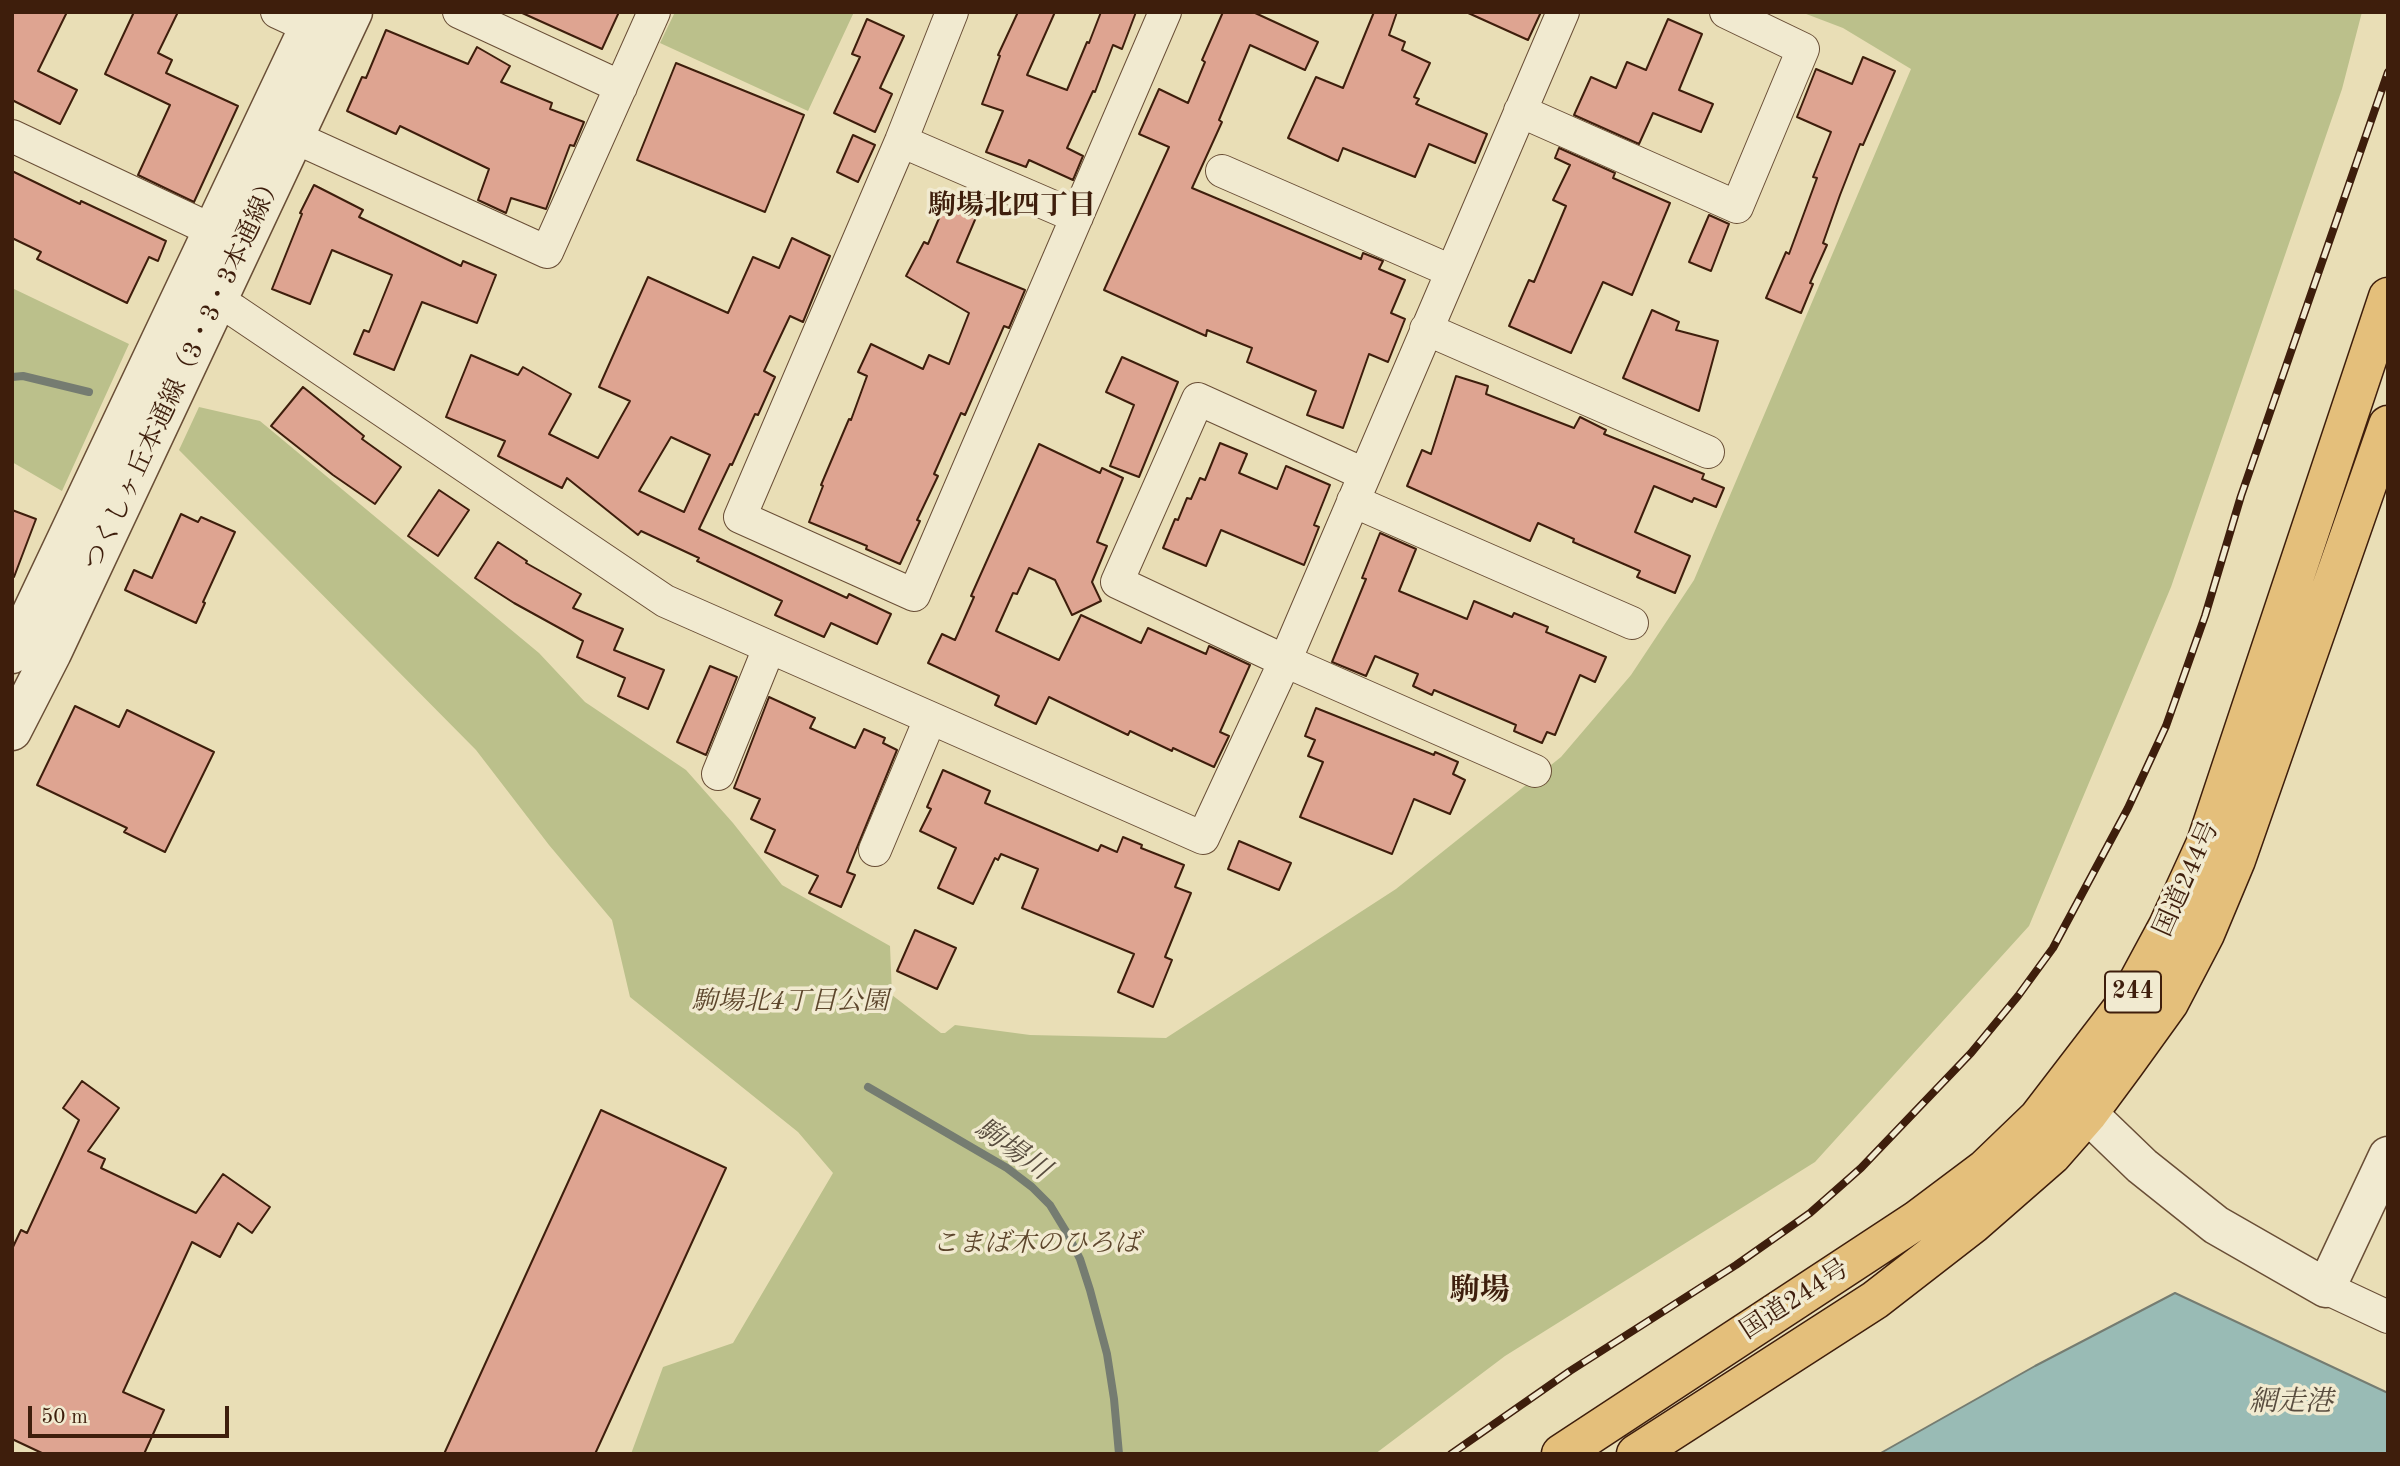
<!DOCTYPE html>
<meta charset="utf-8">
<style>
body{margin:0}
#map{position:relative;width:2400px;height:1466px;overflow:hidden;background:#e9deb6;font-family:"Old Standard TT",serif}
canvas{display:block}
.frame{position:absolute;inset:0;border:14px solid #3e1e0c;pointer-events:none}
.scale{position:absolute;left:28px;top:1406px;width:201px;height:32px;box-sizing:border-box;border:4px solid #3e1e0c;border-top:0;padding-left:9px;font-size:21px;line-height:24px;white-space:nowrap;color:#3e1e0c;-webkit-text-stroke:5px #f1ead0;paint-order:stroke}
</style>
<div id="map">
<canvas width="2400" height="1466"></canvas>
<div class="frame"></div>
<div class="scale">50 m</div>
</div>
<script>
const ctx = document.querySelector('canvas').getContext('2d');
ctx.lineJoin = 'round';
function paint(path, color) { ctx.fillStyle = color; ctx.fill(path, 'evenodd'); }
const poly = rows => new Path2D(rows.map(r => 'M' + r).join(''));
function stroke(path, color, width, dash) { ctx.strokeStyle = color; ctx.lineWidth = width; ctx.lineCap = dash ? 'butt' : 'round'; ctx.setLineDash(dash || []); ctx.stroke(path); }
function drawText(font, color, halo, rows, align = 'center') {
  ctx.font = font + ' "Old Standard TT","Noto Serif JP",serif'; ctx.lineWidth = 7; ctx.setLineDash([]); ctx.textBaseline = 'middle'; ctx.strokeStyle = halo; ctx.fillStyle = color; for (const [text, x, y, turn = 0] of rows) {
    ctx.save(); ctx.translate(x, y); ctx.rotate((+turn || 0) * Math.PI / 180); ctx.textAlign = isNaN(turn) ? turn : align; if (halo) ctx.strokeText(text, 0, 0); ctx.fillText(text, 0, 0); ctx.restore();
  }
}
paint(poly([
 [675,12,854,12,808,111,660,43],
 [1801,12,2362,12,2342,89,2171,587,2029,926,1815,1162,1505,1356,1375,1454,631,1454,663,1367,733,1343,833,1173,798,1132,630,997,612,920,549,845,476,750,179,450,199,407,260,421,539,653,585,702,686,770,733,823,782,885,890,946,892,995,941,1033,945,1033,955,1025,1030,1035,1166,1038,1396,889,1561,757,1631,675,1694,580,1911,69,1843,28],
 [12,288,129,344,62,491,12,462]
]), '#bbc08b');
const water = poly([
 [2175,1293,2388,1393,2388,1454,1879,1454,2035,1366,2175,1293]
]);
paint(water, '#99bbb5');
stroke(water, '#757c71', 2);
stroke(poly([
 [12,377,23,376,89,392],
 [868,1087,1007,1168,1032,1187,1050,1205,1067,1233,1080,1259,1090,1290,1107,1354,1114,1399,1119,1454]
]), '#757c71', 8);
const building = poly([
 [12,12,67,12,38,71,77,90,60,124,12,100,12,12],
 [134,12,178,12,158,53,172,60,166,73,238,106,194,202,138,175,170,105,105,74,134,12],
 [520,12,619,12,602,49,520,12],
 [1018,12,1055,12,1027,75,1067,90,1087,42,1089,43,1101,12,1136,12,1122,49,1113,45,1095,92,1093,91,1067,148,1083,156,1073,180,1029,160,1026,167,986,152,1003,111,982,104,1000,56,998,55,1018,12],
 [1223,12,1253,12,1318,42,1305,70,1250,45,1219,120,1222,122,1192,188,1361,259,1363,253,1383,261,1379,269,1405,280,1391,313,1405,319,1388,362,1369,354,1343,428,1307,415,1316,391,1247,362,1252,348,1207,330,1206,336,1104,290,1169,147,1139,134,1159,89,1188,103,1205,62,1202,60,1223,12],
 [1374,12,1397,12,1389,35,1405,42,1402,50,1430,63,1414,97,1419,99,1416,104,1487,134,1475,163,1429,144,1415,177,1343,148,1338,161,1288,138,1316,77,1343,88,1374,12],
 [1466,12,1541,12,1528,40,1466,12],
 [867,19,904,36,880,88,892,94,875,132,834,113,860,57,852,54,867,19],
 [1668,19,1702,34,1679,90,1713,104,1701,132,1653,113,1639,144,1574,115,1591,77,1616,88,1627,62,1646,70,1668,19],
 [386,30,468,64,477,47,510,66,501,82,552,103,550,109,584,122,574,146,570,145,546,209,511,198,506,213,478,200,489,169,400,126,396,134,347,111,362,77,366,78,386,30],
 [1863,57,1895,71,1863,145,1860,144,1840,195,1823,243,1827,245,1810,283,1813,284,1801,313,1766,298,1786,252,1789,254,1817,178,1813,177,1831,132,1797,117,1816,69,1852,84,1863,57],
 [676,63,804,115,765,212,637,160,676,63],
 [853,135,875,145,858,182,837,172,853,135],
 [1559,148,1615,173,1613,178,1670,203,1632,295,1603,282,1571,353,1509,326,1529,280,1534,282,1566,206,1553,200,1570,165,1555,158,1559,148],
 [12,171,80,204,81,201,166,241,158,261,149,257,127,303,37,259,41,252,12,238,12,171],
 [314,185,363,210,359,217,461,266,463,261,496,275,477,323,422,302,394,370,354,354,364,330,369,332,392,275,332,250,310,304,272,289,302,214,300,213,314,185],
 [949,195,980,208,957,262,1025,290,1009,328,1004,326,965,415,961,413,934,474,938,476,917,520,920,521,900,564,866,549,867,546,809,522,823,486,821,485,849,419,851,420,867,376,858,372,871,344,923,369,929,355,949,364,969,313,906,276,924,242,928,244,949,195],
 [1709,215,1729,224,1711,271,1689,262,1709,215],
 [792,238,830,256,803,322,790,316,764,371,775,377,758,415,755,414,732,465,730,464,699,529,847,598,849,594,891,614,877,644,831,623,824,637,775,615,782,601,697,561,699,558,641,531,638,535,567,478,562,488,498,456,505,441,446,417,471,355,518,375,523,367,571,394,549,434,598,458,630,401,599,387,648,277,728,313,753,257,779,268,792,238],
 [671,437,710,455,684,512,639,491,671,437],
 [1652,310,1679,322,1676,330,1718,341,1699,411,1623,378,1652,310],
 [1122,357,1178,382,1139,477,1110,466,1134,405,1106,392,1122,357],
 [1456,376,1488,386,1486,394,1574,428,1580,417,1606,430,1604,434,1704,474,1702,479,1724,488,1716,507,1694,498,1692,502,1654,486,1635,532,1690,556,1675,593,1637,577,1640,571,1573,542,1574,539,1538,523,1530,541,1407,486,1422,450,1431,454,1456,376],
 [303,387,364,436,362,439,401,467,375,504,333,475,271,426,303,387],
 [1220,443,1247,454,1239,473,1277,489,1286,466,1330,485,1314,525,1319,527,1304,565,1221,530,1206,566,1163,548,1175,519,1178,520,1187,498,1191,499,1200,478,1205,480,1220,443],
 [1039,444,1100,473,1102,468,1123,478,1097,542,1107,546,1092,582,1101,601,1072,615,1055,580,1029,568,1017,594,1013,593,996,631,1059,660,1081,615,1141,643,1148,628,1206,654,1209,646,1250,665,1220,732,1229,736,1214,767,1173,748,1172,751,1130,731,1128,735,1049,697,1036,724,995,705,999,696,928,663,942,634,955,640,974,597,971,596,1039,444],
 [439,490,469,510,438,556,408,536,439,490],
 [12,510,36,519,14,577,12,576,12,510],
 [181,514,198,522,201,517,235,532,203,602,205,603,196,623,125,590,134,570,152,578,181,514],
 [1380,533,1416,549,1399,591,1467,619,1474,601,1512,617,1514,613,1548,627,1546,632,1606,657,1595,682,1580,675,1555,735,1547,732,1542,743,1514,731,1516,725,1434,690,1432,695,1413,686,1418,674,1375,656,1366,676,1332,662,1366,579,1362,578,1380,533],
 [498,542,527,561,526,563,581,594,573,608,623,629,614,650,664,670,648,709,618,696,625,678,577,657,583,641,514,603,475,578,498,542],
 [710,666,737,677,706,755,677,742,710,666],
 [769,697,815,718,810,728,855,748,864,729,885,738,883,743,897,750,847,872,855,875,841,907,809,893,818,876,765,852,775,830,751,819,760,799,734,788,769,697],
 [75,706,119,727,127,710,214,752,165,852,124,832,127,828,37,785,75,706],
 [1316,708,1434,755,1435,752,1458,762,1453,774,1465,780,1450,814,1414,799,1392,854,1300,817,1323,762,1308,756,1315,740,1305,736,1316,708],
 [943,770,990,791,985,803,1098,851,1101,845,1117,852,1123,837,1142,845,1141,848,1184,865,1175,887,1191,893,1165,957,1172,960,1153,1007,1118,992,1134,954,1022,908,1038,869,1001,854,998,860,995,858,973,904,938,888,956,848,920,831,931,809,927,807,943,770],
 [1239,841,1291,863,1279,890,1228,869,1239,841],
 [915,930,956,948,937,989,897,971,915,930],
 [82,1081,119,1108,88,1151,105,1159,101,1168,196,1213,223,1174,270,1207,252,1233,238,1223,220,1257,192,1242,123,1392,164,1410,144,1454,44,1454,12,1439,12,1249,21,1230,27,1233,79,1120,63,1108,82,1081],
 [601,1110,726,1168,595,1454,444,1454,601,1110]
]);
paint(building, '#dea491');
stroke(building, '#3e1e0c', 2);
const minor = poly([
 [277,12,329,36],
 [459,12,621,87],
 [952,12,901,141,740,517,914,595,1165,12],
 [1520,111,1737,207,1803,49,1726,12],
 [12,136,233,240],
 [296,138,547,252,654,12],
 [901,141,1077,217],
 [1222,171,1451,271],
 [199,290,235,311,665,601,1203,838,1285,661,1563,12],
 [1426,329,1708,452],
 [1364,474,1198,399,1117,582,1285,661,1535,771],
 [1353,501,1632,623],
 [718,774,769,648],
 [875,850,930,719],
 [2326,1288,2388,1317]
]);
const tertiary = poly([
 [12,654,316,12],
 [12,731,52,653,353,12],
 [2088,1114,2142,1166,2216,1225,2326,1288,2388,1156]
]);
const trunk = poly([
 [1561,1454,1917,1220,1985,1169,2038,1118,2127,1002,2168,926,2206,843,2388,297],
 [1636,1454,1875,1300,1973,1224,2052,1155,2088,1114,2125,1064,2169,1003,2205,934,2236,860,2388,425]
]);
stroke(minor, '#694e36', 34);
stroke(tertiary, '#694e36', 41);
stroke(trunk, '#3e1e0c', 41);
stroke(minor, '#f1ead0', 32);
stroke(tertiary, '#f1ead0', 38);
stroke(trunk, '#e4bf7b', 38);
const rail = poly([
 [1451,1454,1570,1371,1736,1265,1810,1213,1861,1168,1971,1053,2018,996,2053,948,2128,808,2166,726,2205,616,2241,496,2388,72]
]);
stroke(rail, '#3e1e0c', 8);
stroke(rail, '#f1ead0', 5, [16]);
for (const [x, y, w] of [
 [2133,992,56]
]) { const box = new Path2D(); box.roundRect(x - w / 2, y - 20.5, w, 41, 5); ctx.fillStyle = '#f1ead0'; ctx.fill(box); stroke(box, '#3e1e0c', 2); }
drawText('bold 24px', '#3e1e0c', null, [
 ["244",2133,992]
]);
drawText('26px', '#3e1e0c', '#f1ead0', [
 ["つくしヶ丘本通線（3・3・3本通線）",184,372,-65],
 ["国道244号",2187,879,-66],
 ["国道244号",1795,1300,-33]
]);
drawText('italic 26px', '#5d462c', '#f1ead0', [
 ["駒場北4丁目公園",790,1002],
 ["こまば木のひろば",1036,1244]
]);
drawText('bold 28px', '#3e1e0c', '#f1ead0', [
 ["駒場北四丁目",1012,207]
]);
drawText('italic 28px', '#594d3f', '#f1ead0', [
 ["駒場川",1012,1150,35],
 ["網走港",2291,1403]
]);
drawText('bold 30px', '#3e1e0c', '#f1ead0', [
 ["駒場",1480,1291]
]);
</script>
